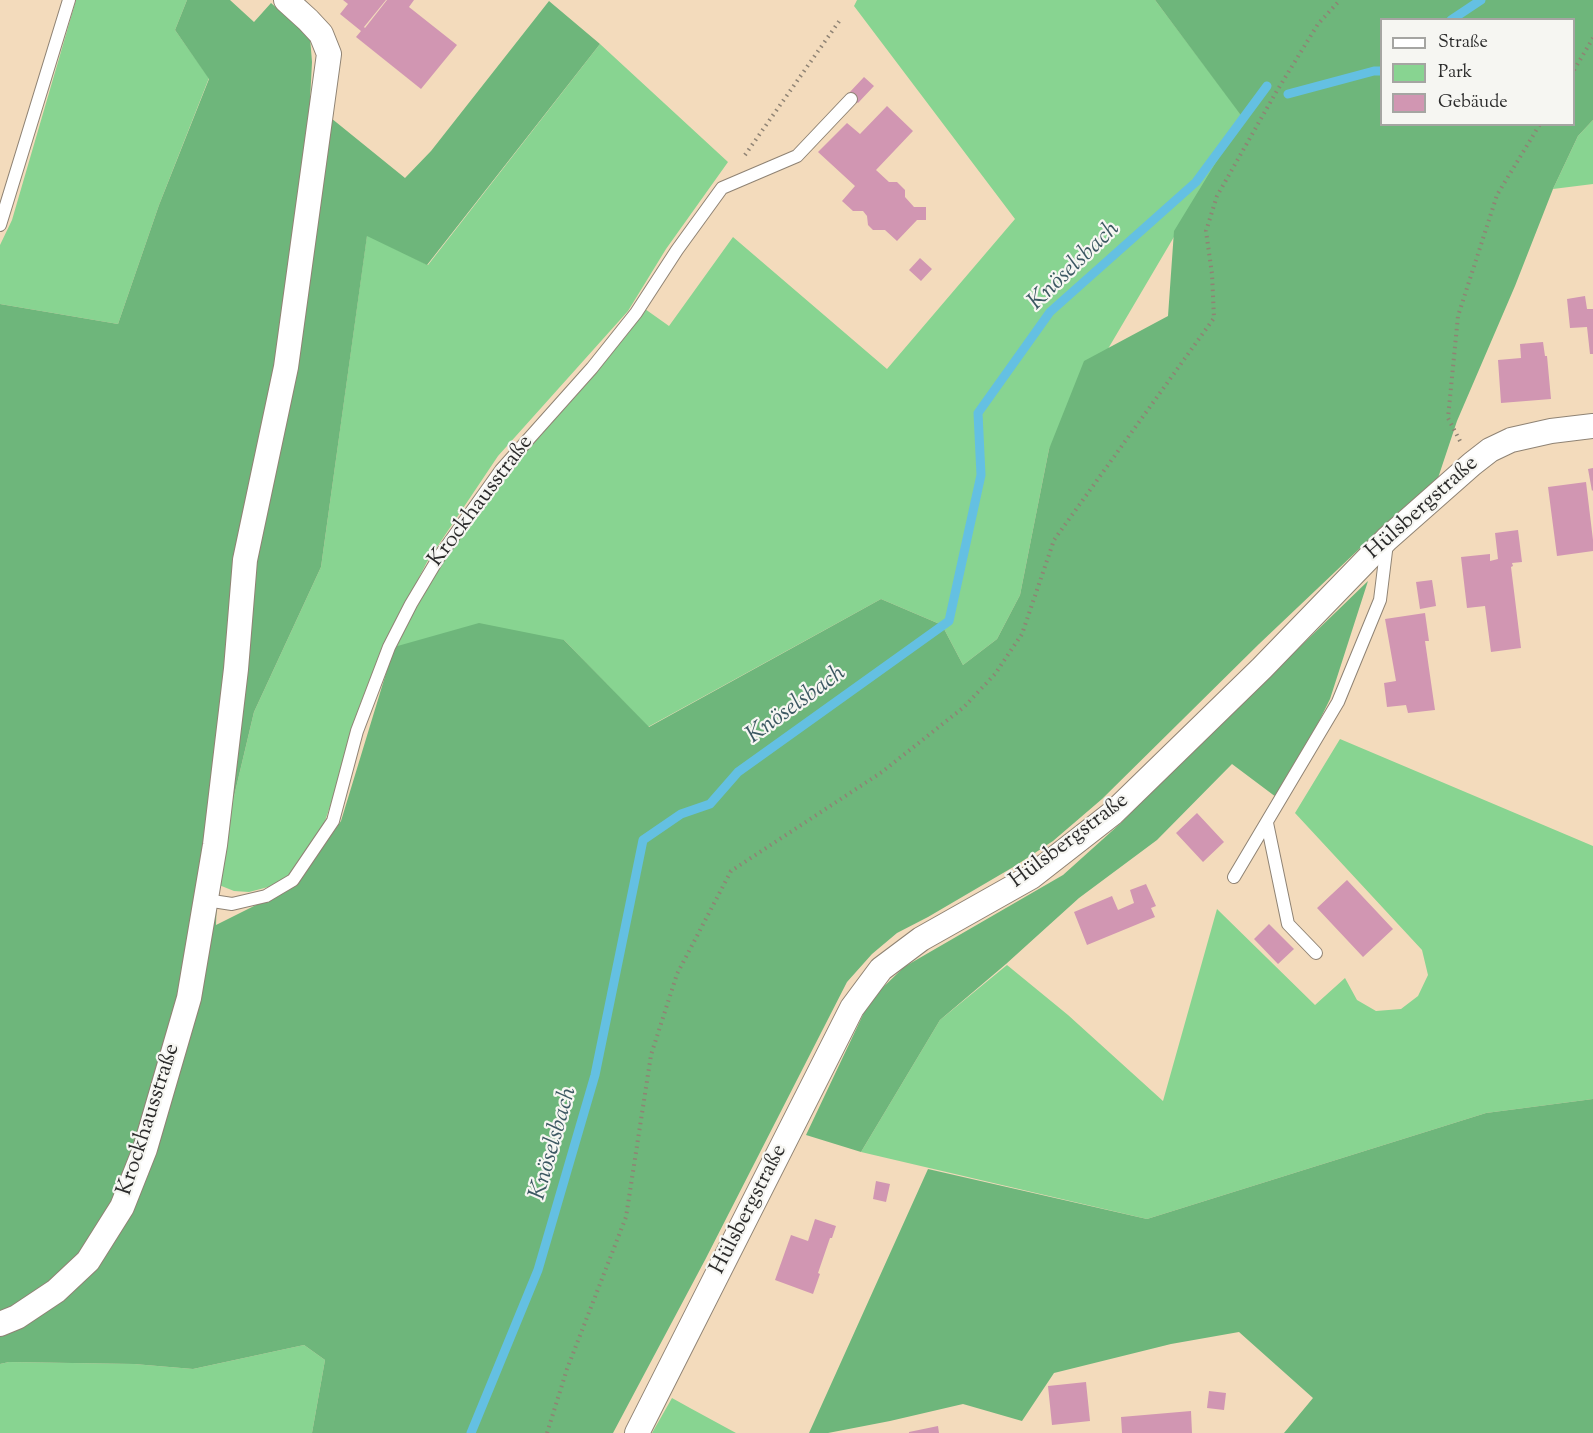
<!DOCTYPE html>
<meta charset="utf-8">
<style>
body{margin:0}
#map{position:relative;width:1593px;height:1433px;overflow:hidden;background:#f3dbbc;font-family:"Sorts Mill Goudy",serif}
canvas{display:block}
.legend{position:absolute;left:1380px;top:18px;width:195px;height:108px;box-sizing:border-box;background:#f6f6f2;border:2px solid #a5a5a2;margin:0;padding:8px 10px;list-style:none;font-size:18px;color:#2b2b2b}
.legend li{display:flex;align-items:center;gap:12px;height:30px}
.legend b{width:30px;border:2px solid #a5a5a2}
</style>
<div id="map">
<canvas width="1593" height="1433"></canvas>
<ul class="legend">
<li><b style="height:8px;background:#fff"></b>Straße</li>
<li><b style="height:16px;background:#88d491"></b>Park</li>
<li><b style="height:16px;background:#d196b2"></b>Gebäude</li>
</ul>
</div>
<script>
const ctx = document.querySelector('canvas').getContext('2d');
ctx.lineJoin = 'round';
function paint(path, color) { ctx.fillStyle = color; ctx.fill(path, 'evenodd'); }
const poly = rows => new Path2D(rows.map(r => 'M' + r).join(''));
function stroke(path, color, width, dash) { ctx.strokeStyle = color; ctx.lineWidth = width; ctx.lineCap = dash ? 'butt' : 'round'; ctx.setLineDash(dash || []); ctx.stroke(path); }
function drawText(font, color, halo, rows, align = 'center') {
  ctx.font = font + ' "Sorts Mill Goudy",serif'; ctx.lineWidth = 4.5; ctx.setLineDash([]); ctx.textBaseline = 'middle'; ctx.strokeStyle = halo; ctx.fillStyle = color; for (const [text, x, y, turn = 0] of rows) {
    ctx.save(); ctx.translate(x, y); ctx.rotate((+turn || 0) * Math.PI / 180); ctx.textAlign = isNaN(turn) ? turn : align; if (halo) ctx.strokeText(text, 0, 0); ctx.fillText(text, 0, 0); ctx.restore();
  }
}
paint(poly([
 [76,0,187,0,175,30,209,78,159,205,118,324,0,304,0,245,12,220],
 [857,0,1155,0,1244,118,1049,449,1020,595,997,639,963,665,942,625,881,599,648,727,564,640,394,647,443,561,504,476,591,379,630,331,645,309,669,326,733,237,887,369,1015,219,854,6],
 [600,44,728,162,666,249,628,311,498,456,427,562,381,651,360,705,339,780,325,821,311,849,299,865,287,877,276,885,249,892,234,891,219,885,218,864,254,712,321,567,367,235,428,265],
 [1593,120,1593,184,1553,189,1578,136],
 [1340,739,1593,846,1593,1099,1486,1113,1147,1219,861,1152,940,1020,1007,965,1068,1015,1163,1101,1217,909,1315,1005,1345,978,1357,1000,1376,1011,1401,1009,1418,996,1428,975,1422,950,1295,813],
 [304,1345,325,1360,312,1433,0,1433,0,1364,9,1362,134,1364,193,1369],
 [672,1398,690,1408,736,1433,652,1433]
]), '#88d491');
paint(poly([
 [187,0,230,0,254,22,271,3,310,37,312,62,310,101,405,178,431,151,549,1,600,44,427,265,367,236,321,567,254,712,218,864,216,925,296,885,341,821,394,647,479,623,564,640,649,727,881,599,942,625,963,665,997,639,1020,595,1049,449,1084,361,1168,316,1174,231,1243,118,1155,0,1593,0,1593,120,1578,136,1553,189,1515,286,1457,421,1438,478,1375,534,1259,644,1102,799,1053,841,1015,866,928,917,897,933,872,954,847,982,705,1260,613,1433,312,1433,325,1360,304,1345,193,1369,134,1364,9,1362,0,1364,0,304,118,324,159,205,209,79,175,30],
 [1382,20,1574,20,1574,124,1382,124],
 [1368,581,1330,699,1303,754,1276,797,1232,764,1157,840,1079,898,1006,964,940,1020,861,1152,806,1135,870,1000,904,967,1063,875,1122,822,1180,763],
 [1593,1099,1593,1433,1284,1433,1313,1398,1239,1332,1171,1344,1054,1373,1022,1421,963,1404,890,1421,828,1433,809,1433,928,1169,1147,1219,1486,1113]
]), '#6eb67b');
stroke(poly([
 [1451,20,1481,0],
 [1288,94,1374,71,1382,71],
 [471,1433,538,1270,595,1075,643,840,681,814,710,804,738,772,949,621,981,475,978,413,1050,312,1196,182,1267,86]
]), '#64c0e2', 9);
paint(poly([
 [343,0,386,0,364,27,365,28,387,0,414,0,409,7,457,45,421,89,356,37,361,31,340,14,348,4],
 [864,77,874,86,858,103,848,94],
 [887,106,913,131,876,170,889,182,897,182,905,190,905,197,914,207,926,207,926,220,917,220,897,241,885,230,873,230,868,225,867,216,863,211,853,211,842,201,855,186,818,152,847,123,860,134],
 [920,258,932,269,921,281,909,270],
 [1585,296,1587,309,1593,309,1593,354,1590,354,1587,327,1570,328,1567,299],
 [1543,342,1545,356,1547,356,1551,399,1501,403,1498,360,1521,358,1520,344],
 [1593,468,1593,490,1592,491,1588,469],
 [1586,482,1593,540,1593,551,1557,556,1548,487],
 [1518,530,1522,562,1512,563,1513,566,1511,567,1521,648,1491,652,1485,606,1467,608,1461,557,1490,554,1490,561,1498,559,1495,533],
 [1432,580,1436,606,1420,609,1416,582],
 [1425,613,1429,641,1425,641,1435,710,1408,713,1406,705,1387,707,1384,683,1396,681,1385,619],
 [1197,813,1224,842,1203,862,1176,833],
 [1347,880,1393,929,1363,957,1317,908],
 [1146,884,1156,906,1151,908,1155,917,1087,945,1074,912,1112,896,1118,910,1134,903,1130,890],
 [1269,924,1294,949,1278,964,1254,939],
 [876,1181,890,1184,886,1202,873,1199],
 [815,1219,836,1226,832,1238,830,1238,818,1273,820,1274,813,1294,775,1280,791,1235,808,1241],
 [1086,1382,1090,1421,1052,1425,1048,1386],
 [1209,1391,1226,1393,1224,1410,1207,1408],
 [1191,1411,1192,1433,1122,1433,1121,1417],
 [938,1426,939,1433,909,1433,909,1432]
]), '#d196b2');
const lane = poly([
 [0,225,69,0],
 [1267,823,1288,924,1316,953],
 [1234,877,1338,702,1380,600,1387,543],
 [206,900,232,904,266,896,293,880,333,821,357,731,389,647,411,604,439,557,501,470,592,368,636,313,677,250,722,188,797,156,851,99]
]);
const street = poly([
 [0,1324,17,1317,56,1291,88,1261,122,1207,145,1149,189,998,215,845,236,669,245,560,286,367,329,54,321,34,308,20,286,0],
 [637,1433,852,1008,881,969,921,939,1031,877,1113,813,1262,668,1387,539,1472,464,1490,450,1511,440,1551,431,1593,426]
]);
stroke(lane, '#8f8374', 14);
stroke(street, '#8f8374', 26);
stroke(poly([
 [1574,70,1593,38],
 [745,155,840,20],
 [1460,441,1448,418,1458,316,1497,195,1540,124],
 [547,1433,567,1369,626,1217,651,1055,677,974,731,871,882,772,964,707,995,674,1022,634,1054,540,1214,318,1212,274,1206,231,1217,196,1275,94,1318,24,1340,0]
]), '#8f8374', 4, [1.5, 4.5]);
stroke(lane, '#fff', 12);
stroke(street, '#fff', 24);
drawText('22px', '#2b2b2b', '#f6f6f2', [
 ["Krockhausstraße",482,502,-53],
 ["Hülsbergstraße",1423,509,-42],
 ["Hülsbergstraße",1070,842,-37],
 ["Krockhausstraße",150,1120,-72],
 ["Hülsbergstraße",750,1210,-63]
]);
drawText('italic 24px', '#3c5862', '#f6f6f2', [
 ["Knöselsbach",1075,267,-44],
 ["Knöselsbach",797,706,-36],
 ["Knöselsbach",555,1144,-74]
]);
</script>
